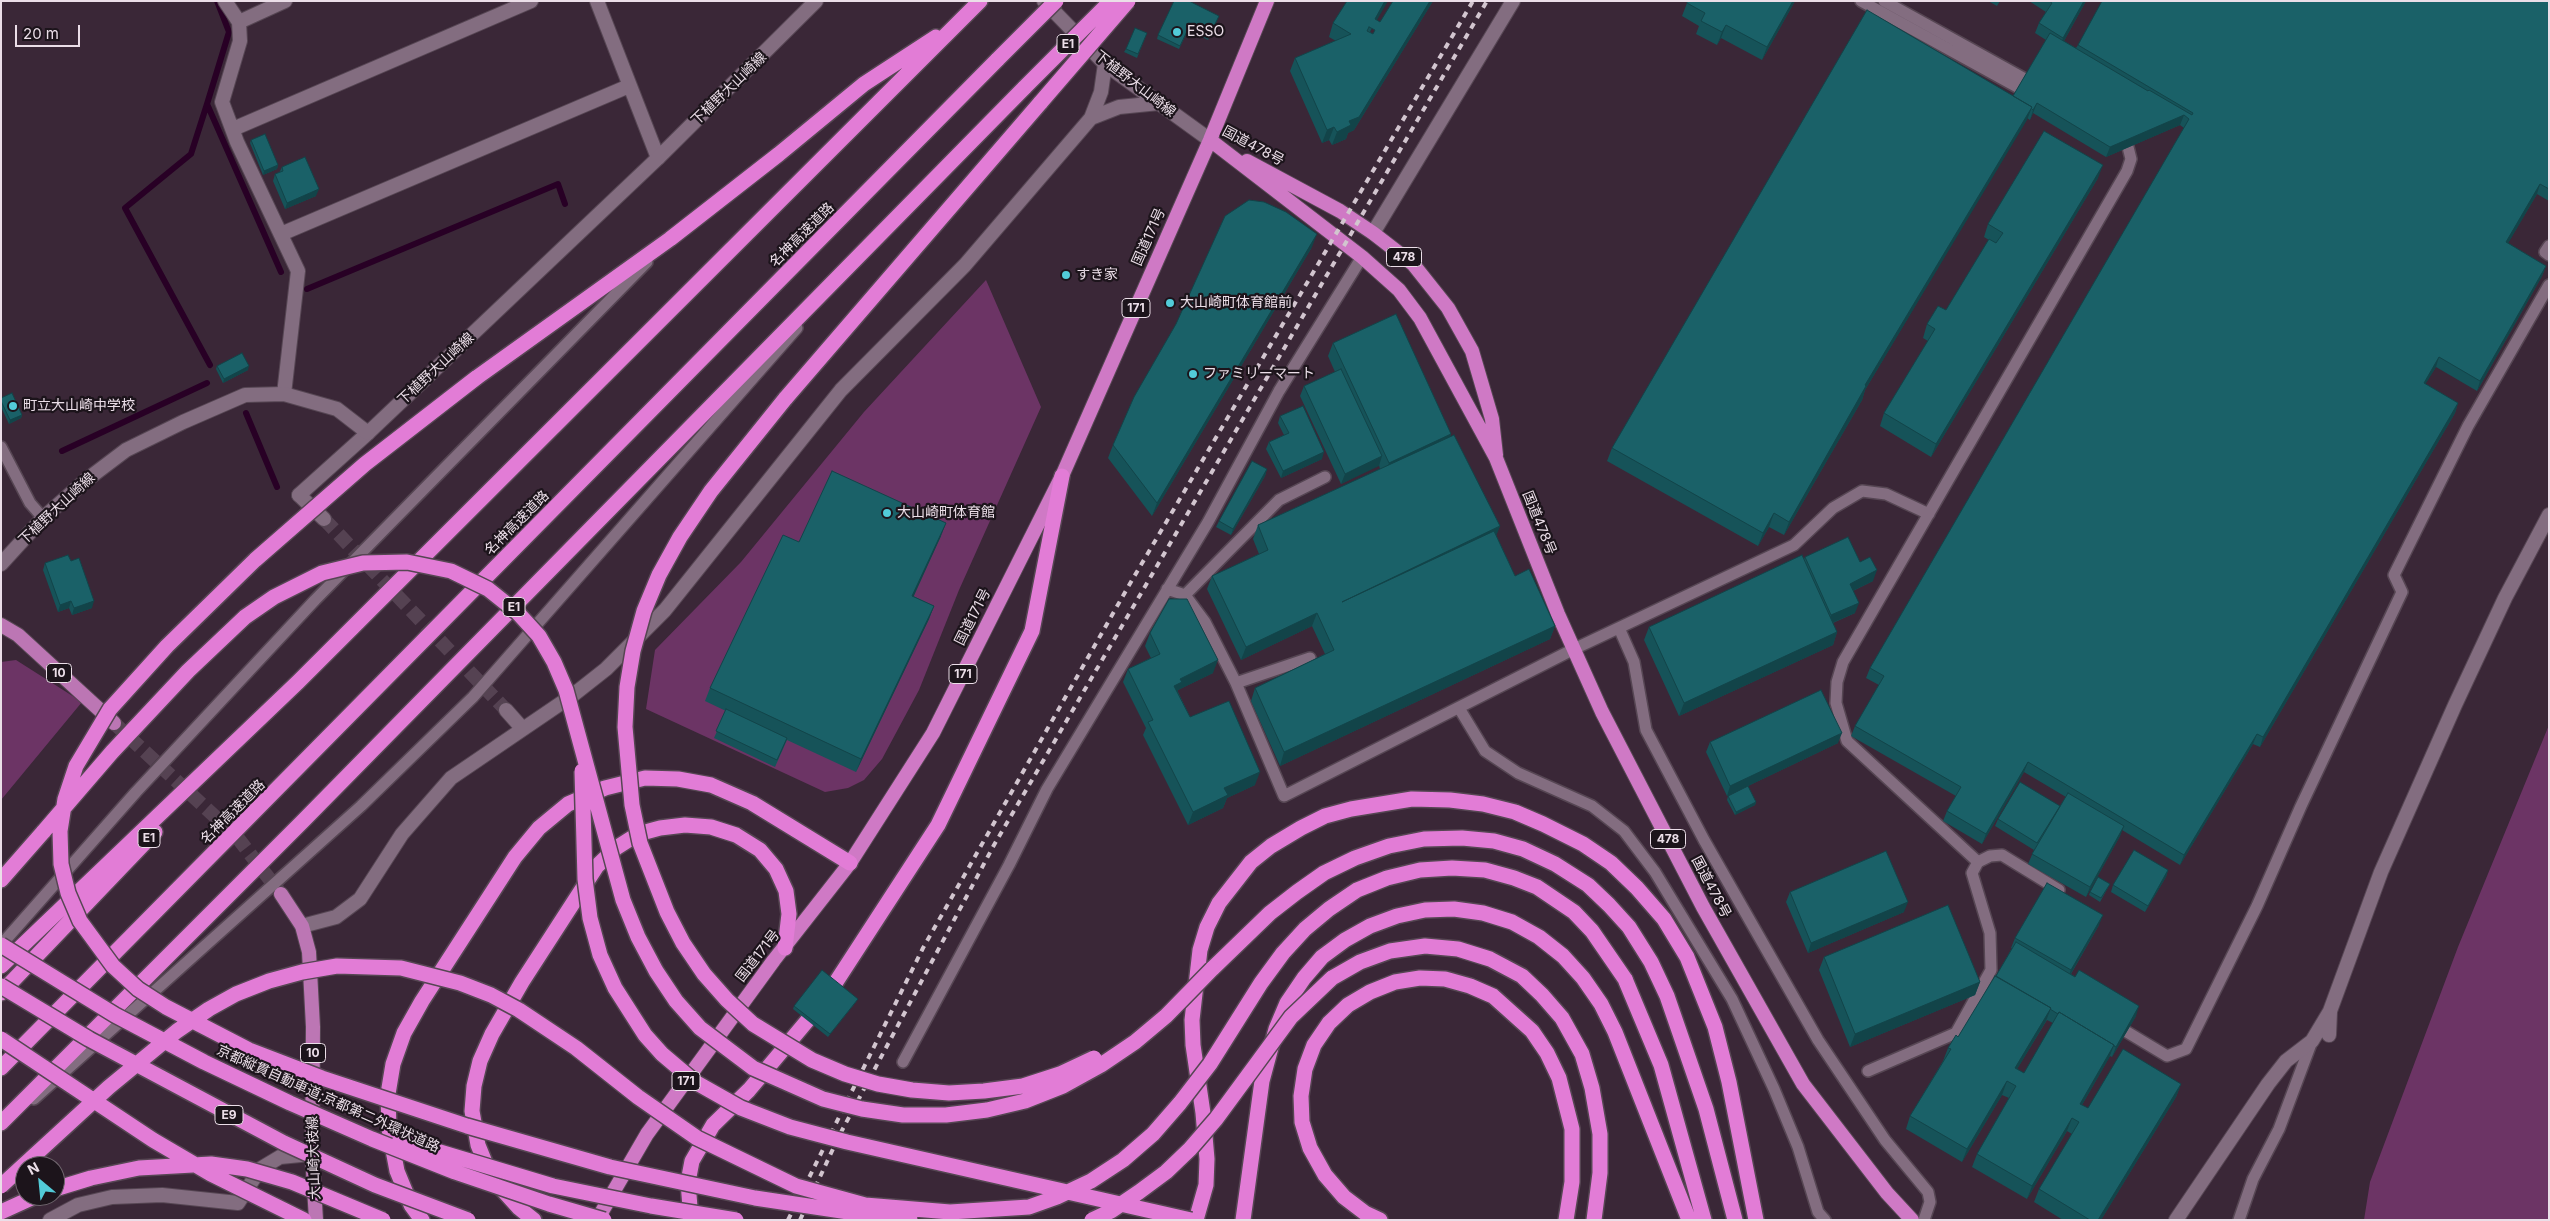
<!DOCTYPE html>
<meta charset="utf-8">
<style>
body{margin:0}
#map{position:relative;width:2550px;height:1221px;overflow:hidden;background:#3a2737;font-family:Inter,sans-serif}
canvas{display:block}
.frame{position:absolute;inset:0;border:2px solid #ebdee8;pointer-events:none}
.north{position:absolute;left:15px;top:1156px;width:50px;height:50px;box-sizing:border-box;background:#1c141b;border:1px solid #6f656d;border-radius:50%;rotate:332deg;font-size:14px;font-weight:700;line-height:20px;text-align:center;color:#ebdee8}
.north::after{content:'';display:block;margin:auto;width:18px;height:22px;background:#52cbd8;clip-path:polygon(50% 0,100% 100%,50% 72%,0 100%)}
.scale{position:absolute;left:15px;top:25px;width:65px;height:22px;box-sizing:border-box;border:2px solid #ebdee8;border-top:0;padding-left:6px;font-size:15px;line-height:18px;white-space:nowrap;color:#ebdee8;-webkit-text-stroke:4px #1c141b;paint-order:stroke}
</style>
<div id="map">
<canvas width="2550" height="1221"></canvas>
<div class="frame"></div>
<div class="north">N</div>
<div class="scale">20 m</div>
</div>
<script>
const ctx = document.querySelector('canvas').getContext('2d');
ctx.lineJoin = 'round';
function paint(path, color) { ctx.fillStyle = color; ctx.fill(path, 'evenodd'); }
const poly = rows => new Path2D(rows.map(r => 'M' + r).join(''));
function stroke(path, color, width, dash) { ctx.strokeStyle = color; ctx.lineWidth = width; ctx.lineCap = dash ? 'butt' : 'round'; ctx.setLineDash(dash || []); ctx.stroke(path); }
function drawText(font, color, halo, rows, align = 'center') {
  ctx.font = font + ' Inter,"Noto Sans JP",sans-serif'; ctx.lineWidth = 4.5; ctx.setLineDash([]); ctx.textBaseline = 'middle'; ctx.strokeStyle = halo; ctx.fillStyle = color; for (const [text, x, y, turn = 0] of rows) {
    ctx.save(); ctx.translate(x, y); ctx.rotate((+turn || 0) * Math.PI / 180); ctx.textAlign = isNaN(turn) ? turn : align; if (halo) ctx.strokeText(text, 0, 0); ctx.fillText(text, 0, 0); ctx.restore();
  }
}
paint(poly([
 [986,280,1041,407,959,590,919,690,882,759,864,780,848,788,825,792,646,709,655,650,741,562,864,412],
 [16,660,82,702,1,800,1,662],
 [2549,725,2549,1220,2364,1220,2370,1182,2458,947]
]), '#6c3465');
stroke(poly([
 [217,1,229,32,207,104,281,272],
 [207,104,191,154,125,208,210,365],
 [307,289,558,184,565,204],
 [246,413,277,487],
 [62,451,207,383]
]), '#280025', 6);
stroke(poly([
 [324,519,506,710]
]), '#554252', 14, [14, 7]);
stroke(poly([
 [114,723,237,837,281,894]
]), '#554252', 14, [14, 7]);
const service = poly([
 [1861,1,2019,88,2025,79,1884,1],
 [2549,246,2545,252,2549,255],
 [1,447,30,503,43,518],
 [1167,589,1185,595,1205,622,1236,683,1284,796,1574,649,1794,545,1833,508,1862,491,1886,494,1929,514],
 [1185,595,1279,500,1325,477],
 [1619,628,1634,662,1646,730,1704,840,1818,1040,1885,1140,1928,1192,1930,1202,1924,1220],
 [1236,683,1310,658],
 [1459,708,1485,751,1518,773,1592,806,1624,831,1655,872,1732,999,1774,1089,1798,1147,1818,1212,1825,1220],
 [1978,862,1847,741,1836,703,1837,682,1843,662,2127,171,2131,159,2128,147],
 [1,945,136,792,315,600,647,262],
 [2127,1032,2167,1056,2186,1049,2257,906,2301,806,2402,592,2394,575,2468,426,2549,285],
 [903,1062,1009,865,1047,789,1208,522,1279,391,1362,257],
 [1868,1071,1956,1033,1991,970,1990,933,1972,873,1978,862,1990,856,2002,855,2059,890],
 [34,1099,361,806,473,697,797,328],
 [2239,1220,2253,1179,2279,1129,2312,1041]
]);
const minor = poly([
 [225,1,239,22,240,41,222,102,237,142,298,271,284,394],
 [597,1,658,158],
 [239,22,285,1],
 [233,129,531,1],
 [1373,233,1513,1],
 [281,234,629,86],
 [299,495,324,519],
 [506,710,522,728],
 [2329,1035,2330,1012],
 [50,1220,78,1205,112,1197,162,1195,238,1203,260,1169,280,1157,311,1154],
 [2176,1220,2268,1084,2286,1061,2312,1041,2330,1011,2381,872,2455,705,2505,598,2549,515]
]);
const tertiary = poly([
 [1091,118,1119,107,1159,103],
 [299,495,368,433],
 [302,926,336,917,360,899,402,834,451,778,573,695,606,669,665,610,841,390,965,265,1091,118,1101,92,1105,64]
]);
const secondary = poly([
 [1044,1,1105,64,1210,140],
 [1,564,43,518,85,481,126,450,183,422,245,395,284,394,337,409,368,433,658,158,816,1]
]);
const primary = poly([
 [1,625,18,635,114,723],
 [281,894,302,926,309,952,313,1027,312,1154,316,1220]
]);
const trunk = poly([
 [1210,140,1362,257,1399,290,1420,318,1496,458,1558,614,1602,712,1703,907,1803,1084,1887,1193,1912,1220],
 [1247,161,1340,211,1373,233,1413,264,1448,308,1472,351,1492,419,1496,455],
 [597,1220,647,1134,774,960,850,863,933,733,1062,476,1210,140,1267,1]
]);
const motorway = poly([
 [476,378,670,239,779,154,864,84,936,37],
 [785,399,1041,102],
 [1,880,44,831],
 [1,966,298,682,980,1],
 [1212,969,1270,913,1297,892,1324,873,1355,858,1389,846,1424,839,1462,838,1494,841,1523,849,1555,864,1588,885,1609,905,1629,927,1651,962,1667,996,1706,1109,1735,1220],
 [1332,978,1360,962,1390,951,1425,946,1458,949,1490,959,1522,976,1542,995,1562,1018,1582,1054,1592,1088,1600,1134,1600,1173,1594,1220],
 [1625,979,1661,1065,1704,1220],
 [1,993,155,832],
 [1,1068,998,59],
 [1,1123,302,822,1025,87],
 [1,1212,36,1196],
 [422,1220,411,1205,397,1171,389,1129,388,1094,393,1064,404,1033,422,1001,515,857,539,828,568,804,605,788,645,778,678,779,711,785,752,803,850,863],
 [534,1220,519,1208,491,1177,478,1145,472,1111,474,1086,480,1061,492,1034,522,982,597,866,616,848,638,834,660,828,685,825,711,827,736,835,760,850,776,869,786,891,789,914,785,948],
 [691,1220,688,1182,692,1161,713,1125,749,1090,823,1002,938,825,1032,631,1062,476],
 [933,1220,976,1217],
 [1196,1220,1206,1185,1207,1159,1203,1113,1193,1045,1192,1020,1200,950,1207,927,1219,903,1251,862,1271,846,1301,828,1325,816,1351,809,1412,799,1450,800,1483,804,1515,812,1543,824,1583,844,1611,863,1637,888,1664,919,1687,957,1715,1027,1729,1082,1756,1220],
 [1243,1220,1262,1081,1276,1029,1287,1003,1304,978,1322,957,1345,940,1370,926,1397,916,1425,910,1454,909,1483,913,1512,922,1539,937,1563,956,1583,978,1601,1004,1615,1032,1689,1220],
 [1380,1220,1365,1213,1344,1197,1325,1175,1310,1148,1302,1122,1301,1096,1305,1069,1314,1045,1329,1023,1348,1005,1370,992,1395,982,1420,978,1445,979,1470,986,1493,996,1532,1031,1547,1053,1559,1078,1572,1129,1572,1182,1566,1220]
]);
stroke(service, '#564653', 14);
stroke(minor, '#564653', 16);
stroke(tertiary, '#564653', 16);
stroke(secondary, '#564653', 16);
stroke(primary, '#564653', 16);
stroke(trunk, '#564653', 16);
stroke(motorway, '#564653', 18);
stroke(service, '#836d80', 11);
stroke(minor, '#836d80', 14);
stroke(tertiary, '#836d80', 14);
stroke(secondary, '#836d80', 14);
stroke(primary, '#bc76b4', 14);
stroke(trunk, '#cf79c5', 14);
stroke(motorway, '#e27cd6', 15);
stroke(poly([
 [788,1220,923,948,1128,587,1473,1],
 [800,1220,839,1136,994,845,1487,1]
]), '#d2c5cf', 4, [6, 6]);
const motorwayBridge = poly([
 [998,59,1056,1],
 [1025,87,1111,1],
 [1041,102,1128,1],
 [476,378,365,464,255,560,167,646,110,709,76,766,65,799,60,831,61,864,68,893,80,921,113,966,138,989,166,1007,249,1050,322,1078,467,1126,610,1167,755,1198,881,1217,910,1219],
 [785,399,711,491,680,537,659,575,644,611,633,651,627,687,625,727,632,805,640,843,667,912,683,943,704,974,727,1000,753,1024,812,1060,845,1074,878,1084,912,1090,949,1093,984,1091,1023,1086,1060,1074,1094,1058],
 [582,771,585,879,590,918,600,955,615,988,645,1035,662,1054,695,1082,741,1108,790,1127,847,1142,1191,1220],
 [44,831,112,752,188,671,245,617,274,597,322,573,363,563,407,562,451,571,488,589,518,613,539,636,554,662,566,690,623,900,638,937,656,971,676,1001,700,1028,753,1068,823,1099,862,1109,903,1115,946,1115,987,1110,1025,1101,1063,1086,1101,1065,1135,1042,1166,1016,1212,969],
 [1,945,115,1015,204,1062,290,1103,372,1139,455,1172,549,1204,604,1220],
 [1,986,89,1039,284,1143,375,1185,468,1220],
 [1,1039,153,1140,211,1174,304,1220],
 [400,1140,553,1186,651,1206,736,1220],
 [1,1186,109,1087,177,1031,209,1009,236,994,269,981,302,972,337,966,401,968,460,983,491,995,519,1010,576,1048,638,1097,697,1138,796,1186,865,1205,950,1212,1029,1207,1057,1197,1091,1181,1123,1160,1153,1134,1180,1103,1210,1064,1261,983,1283,953,1305,929,1329,909,1357,890,1387,878,1420,870,1452,868,1485,870,1514,878,1537,887,1574,912,1592,931,1625,979],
 [55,1189,91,1178,139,1168,211,1164,247,1169,292,1182,383,1220],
 [1092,1220,1111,1211,1139,1192,1166,1172,1190,1149,1216,1119,1291,1017,1332,978]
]);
stroke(motorwayBridge, '#564653', 18, []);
stroke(motorwayBridge, '#e27cd6', 15);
paint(poly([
 [1393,1,1433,1,1354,130,1348,133,1346,139,1332,145,1329,140,1322,143,1290,71,1295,58,1336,41,1329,37,1333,23,1377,20,1380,22],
 [1372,28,1375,30,1373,34,1370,32],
 [1795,1,1762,60,1721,38,1717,45,1696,34,1699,26,1682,16,1687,3],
 [1988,1,2000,1,1997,6],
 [2029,1,2086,1,2064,41,2076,48,2078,45,2549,1,2549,201,2537,194,2508,243,2546,266,2542,276,2477,391,2436,367,2425,384,2458,403,2455,413,2260,747,2253,744,2180,865,2122,830,2120,836,2086,897,2028,864,2034,850,1995,826,1998,819,2060,806,2066,797,2024,772,1982,844,1943,821,1947,811,1956,796,1851,736,1855,726,1879,685,1866,678,1870,668,2184,128,2180,125,2106,157,2033,113,2030,120,2027,118,1865,390,1862,400,1784,535,1769,527,1758,546,1607,461,1612,448,2013,96,2046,40,2035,33,2039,23,2046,12],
 [1219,16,1208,40,1188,30,1179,49,1157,39,1158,35],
 [1147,33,1137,58,1124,52,1126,49],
 [251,140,278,165,277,169,263,175,250,143],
 [282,167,316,196,285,209,273,181,275,174,279,173],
 [2098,178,1931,457,1880,426,1884,413,1928,341,1923,338,1927,324,1946,310,1989,240,1984,237,1988,224],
 [1312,247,1152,516,1108,458,1113,445],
 [1333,343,1451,434,1450,437,1500,526,1496,535,1515,576,1555,626,1550,639,1280,766,1251,701,1255,688,1325,654,1312,626,1241,660,1207,589,1212,576,1259,554,1253,539,1258,525,1380,469,1379,465,1341,484,1300,396,1304,386,1335,372,1328,356],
 [217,366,248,370,223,383,216,369],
 [1,398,22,415,21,418,9,424,1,407],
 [1280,416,1322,459,1281,478,1266,449,1269,442,1284,435,1278,423],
 [1267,469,1265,476,1231,535,1216,527,1219,521],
 [941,536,913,596,934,606,929,619,856,772,787,740,775,767,714,738,726,711,705,701,710,688,799,542],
 [1805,557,1860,562,1873,581,1853,591,1855,613,1833,623,1837,632,1833,645,1679,716,1644,640,1649,627,1804,559],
 [45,563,92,608,72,615,69,608,58,612,43,570],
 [1150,633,1213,673,1178,690,1178,692,1190,717,1255,785,1227,798,1223,808,1188,825,1143,735,1146,728,1123,682,1128,669,1151,658,1145,646],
 [1710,742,1838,743,1727,796,1706,752],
 [1728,796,1756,802,1755,805,1735,815,1727,800],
 [2168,870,2166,877,2145,912,2111,892,2113,885],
 [2110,884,2100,902,2089,895,2090,892],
 [1790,892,1904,912,1808,953,1786,902],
 [2099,925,2071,974,2136,1016,2112,1057,2110,1056,2082,1105,2088,1108,2181,1084,2176,1097,2101,1220,2063,1220,2034,1202,2039,1189,2072,1134,2067,1131,2027,1199,1972,1167,1977,1154,2009,1098,2002,1095,1962,1162,1906,1129,1910,1116,1943,1061,1948,1048,1958,1037,1996,976,2012,948,2011,948,2015,938],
 [2047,1020,2053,1023,2024,1073,2017,1069],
 [1824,957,1980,982,1975,995,1850,1047,1819,970],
 [856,1002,828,1037,793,1009,794,1006]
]), '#165359');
paint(poly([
 [1385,1,1388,1,1370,32,1375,19],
 [1430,1,1433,1,1354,130,1348,133,1346,139,1332,145,1337,132,1349,121],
 [1793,1,1795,1,1762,60,1767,47],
 [2084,1,2086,1,2060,48,2063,38],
 [1726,25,1721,38,1717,45,1722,32],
 [2037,103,2033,113,2030,120,2033,110],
 [2032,107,2027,120,1865,390,1862,400,1784,535,1789,522,1865,385],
 [2184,115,2180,125,2106,157,2110,147],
 [1334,127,1329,140,1322,143,1327,130],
 [278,165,277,169,263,175,264,171],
 [2103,165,2098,178,1931,457,1936,444],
 [2540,184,2537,194,2503,252,2506,242],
 [319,189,316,196,285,209,287,203],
 [1317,234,1312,247,1152,516,1157,503],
 [2546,266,2542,276,2477,391,2480,381],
 [2439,357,2436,367,2420,393,2424,383],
 [249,366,248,370,223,383,224,379],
 [2458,403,2455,413,2260,747,2263,737],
 [22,415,21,418,9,424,10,420],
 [1451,434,1446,447,1384,476,1389,463],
 [1324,452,1322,459,1281,478,1283,471],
 [1382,456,1379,466,1341,484,1345,474],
 [1267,469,1265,476,1231,535,1233,529],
 [1774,513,1769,527,1758,546,1763,533],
 [946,523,941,536,908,609,912,596],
 [1500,526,1495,539,1342,602],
 [1877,570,1873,581,1846,594,1850,584],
 [71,601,69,608,58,612,60,605],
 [94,601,92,608,72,615,74,608],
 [1859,603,1855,613,1827,625,1831,615],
 [934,606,929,619,856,772,861,759],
 [1317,613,1312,626,1241,660,1246,647],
 [1555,626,1550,639,1280,766,1284,752],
 [1837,632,1833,645,1679,716,1684,703],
 [1218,660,1213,673,1178,690,1177,695,1174,686,1180,679],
 [1842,733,1838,743,1727,796,1730,786],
 [2257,734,2253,744,2180,865,2184,855],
 [2028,762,2024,772,1982,844,1986,834],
 [1260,772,1255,785,1227,798,1223,808,1188,825,1193,812,1224,788],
 [1756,802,1755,805,1735,815,1736,812],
 [2124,826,2120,836,2086,897,2090,887],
 [2168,870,2166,877,2145,912,2148,906],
 [1908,902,1904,912,1808,953,1811,943],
 [2103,915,2099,925,2067,980,2071,970],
 [1980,982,1975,995,1850,1047,1855,1034],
 [2139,1006,2136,1016,2112,1057,2116,1047],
 [2051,1008,2046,1021,2010,1081,2015,1068],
 [2114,1045,2109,1058,2075,1117,2080,1104],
 [2007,1081,2002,1095,1962,1162,1967,1149],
 [2181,1084,2176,1097,2101,1220,2098,1220],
 [2072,1118,2067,1131,2027,1199,2032,1186]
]), '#124449');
const building = poly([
 [1174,1,1189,1,1219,16,1209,36,1189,27,1180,46,1158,35,1174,1],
 [1347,1,1385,1,1375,19,1380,22,1393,1,1430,1,1359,117,1349,121,1351,125,1337,132,1334,127,1327,130,1295,58,1351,34,1333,23,1347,1],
 [1369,27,1375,30,1373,34,1367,31,1369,27],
 [1687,1,1793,1,1767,47,1726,25,1722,32,1701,21,1705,13,1687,3,1687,1],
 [2049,1,2084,1,2063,38,2039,23,2052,3,2049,1],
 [2102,1,2549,1,2549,189,2540,184,2506,242,2546,266,2480,381,2439,357,2424,383,2458,403,2263,737,2257,734,2184,855,2028,762,1986,834,1947,811,1961,787,1855,726,1884,676,1870,668,2189,119,2184,115,2110,147,2037,103,2033,110,2031,108,2032,107,2013,96,2050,33,2148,91,2149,90,2192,115,2193,113,2078,45,2102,1],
 [1867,10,2032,107,1865,385,1866,386,1789,522,1774,513,1763,533,1612,448,1867,10],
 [1135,28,1147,33,1138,54,1126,49,1135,28],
 [2044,131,2103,165,1936,444,1884,413,1935,329,1927,324,1938,306,1946,310,1989,239,1996,243,2003,233,1988,224,2044,131],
 [265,134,278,165,264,171,251,140,265,134],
 [305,157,319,189,287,203,275,174,283,171,282,167,305,157],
 [1249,200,1264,202,1286,212,1317,234,1157,503,1113,445,1134,397,1176,324,1225,216,1249,200],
 [1396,314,1451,434,1389,463,1333,343,1396,314],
 [242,353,249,366,224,379,217,366,242,353],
 [1341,369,1382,456,1345,474,1304,386,1341,369],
 [12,393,22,415,10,420,1,401,1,398,12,393],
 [1303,406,1324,452,1283,471,1269,442,1289,433,1280,416,1303,406],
 [1454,435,1500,526,1342,602,1494,531,1515,576,1529,569,1555,626,1284,752,1255,688,1334,650,1317,613,1246,647,1212,576,1268,550,1258,525,1454,435],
 [1252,461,1267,469,1233,529,1219,521,1252,461],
 [832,471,946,523,912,596,934,606,861,759,710,688,783,535,799,542,832,471],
 [1848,537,1860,562,1870,557,1877,570,1850,584,1859,603,1831,615,1805,557,1848,537],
 [68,555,71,561,79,558,94,601,74,608,71,601,60,605,45,563,68,555],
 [1802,555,1837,632,1684,703,1649,627,1802,555],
 [1169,599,1187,599,1218,660,1180,679,1182,682,1174,686,1190,717,1229,701,1260,772,1224,788,1228,795,1193,812,1148,722,1153,720,1128,669,1160,654,1150,633,1169,599],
 [1821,690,1842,733,1730,786,1710,742,1821,690],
 [726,709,787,738,777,760,716,731,726,709],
 [2020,782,2060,806,2037,843,1998,819,2020,782],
 [1748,786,1756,802,1736,812,1728,796,1748,786],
 [2068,793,2124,826,2090,887,2032,854,2068,793],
 [2134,850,2168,870,2148,906,2113,885,2134,850],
 [1886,851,1908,902,1811,943,1790,892,1886,851],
 [2098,877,2110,884,2101,898,2090,892,2098,877],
 [2047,883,2103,915,2071,970,2015,938,2047,883],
 [1948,905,1980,982,1855,1034,1824,957,1948,905],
 [2016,942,2075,977,2079,970,2139,1006,2116,1047,2114,1046,2114,1045,2059,1012,2058,1014,2050,1009,2051,1008,1996,976,2016,942],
 [822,970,858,999,830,1034,794,1006,822,970],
 [1995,976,2051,1008,2015,1068,2024,1073,2059,1012,2114,1045,2080,1104,2088,1108,2123,1049,2181,1084,2098,1220,2090,1220,2039,1189,2079,1122,2072,1118,2032,1186,1977,1154,2016,1086,2007,1081,1967,1149,1910,1116,1951,1049,1948,1048,1956,1035,1958,1037,1995,976]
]);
paint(building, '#1a6168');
stroke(building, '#124449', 1);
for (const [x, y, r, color] of [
 [1177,32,5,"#52cbd8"],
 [1066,275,5,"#52cbd8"],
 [1170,303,5,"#52cbd8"],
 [1193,374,5,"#52cbd8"],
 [13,406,5,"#52cbd8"],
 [887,513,5,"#52cbd8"]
]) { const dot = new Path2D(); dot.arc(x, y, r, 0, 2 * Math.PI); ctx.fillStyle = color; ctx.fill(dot); stroke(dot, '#1c141b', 2); }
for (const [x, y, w] of [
 [1068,44,22],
 [1404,257,35],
 [1136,308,28],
 [514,607,22],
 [59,673,25],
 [963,674,28],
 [149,838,22],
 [1668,839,35],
 [313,1053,25],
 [686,1081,28],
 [229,1115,28]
]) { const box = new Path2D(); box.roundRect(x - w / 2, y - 9.5, w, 19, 4); ctx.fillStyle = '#1c141b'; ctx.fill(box); stroke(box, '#ebdee8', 1); }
drawText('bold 12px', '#ebdee8', null, [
 ["E1",1068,44],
 ["478",1404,257],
 ["171",1136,308],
 ["E1",514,607],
 ["10",59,673],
 ["171",963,674],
 ["E1",149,838],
 ["478",1668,839],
 ["10",313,1053],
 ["171",686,1081],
 ["E9",229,1115]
]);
drawText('14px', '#ebdee8', '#1c141b', [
 ["ESSO",1187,32],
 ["すき家",1076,275],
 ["大山崎町体育館前",1180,303],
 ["ファミリーマート",1203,374],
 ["町立大山崎中学校",23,406],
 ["大山崎町体育館",897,513]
], 'left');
drawText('14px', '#ebdee8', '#1c141b', [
 ["下植野大山崎線",1135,84,38],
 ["下植野大山崎線",729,89,-44],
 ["国道478号",1253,146,28],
 ["名神高速道路",802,235,-45],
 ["国道171号",1149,237,-66],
 ["下植野大山崎線",436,369,-43],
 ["下植野大山崎線",57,509,-43],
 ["名神高速道路",517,523,-45],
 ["国道478号",1539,523,68],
 ["国道171号",973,617,-63],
 ["名神高速道路",233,812,-45],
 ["国道478号",1711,887,62],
 ["国道171号",758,956,-52],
 ["京都縦貫自動車道;京都第二外環状道路",328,1099,24],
 ["大山崎大枝線",314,1158,-92]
]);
</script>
